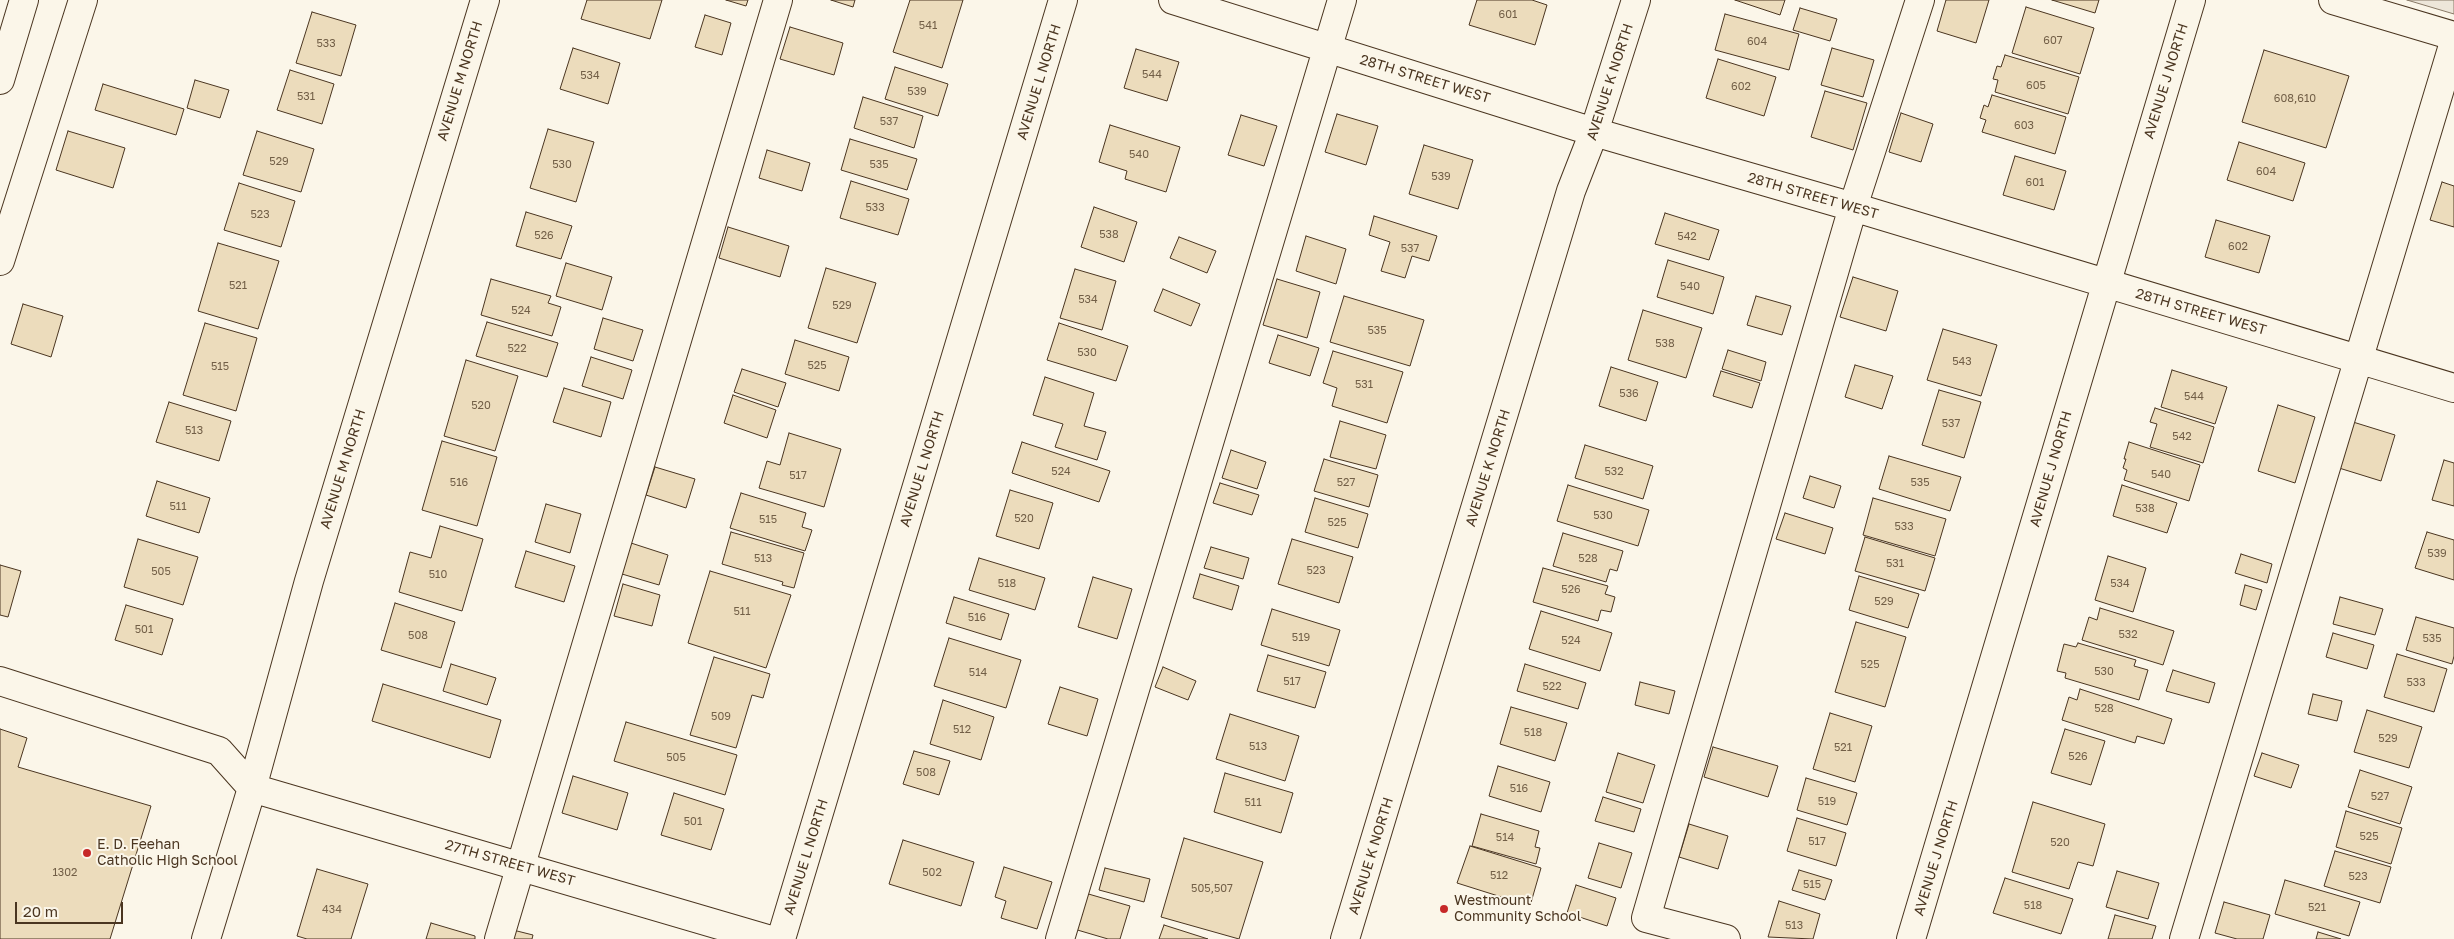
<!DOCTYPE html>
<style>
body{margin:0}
#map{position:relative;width:2454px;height:939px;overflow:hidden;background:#fbf6e9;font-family:"Golos Text",sans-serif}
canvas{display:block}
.scale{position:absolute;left:15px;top:902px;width:108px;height:22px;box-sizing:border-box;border:2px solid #4a3520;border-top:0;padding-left:6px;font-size:15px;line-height:18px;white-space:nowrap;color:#4a3520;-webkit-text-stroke:4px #fbf6e9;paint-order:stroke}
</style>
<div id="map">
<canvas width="2454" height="939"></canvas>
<div class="scale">20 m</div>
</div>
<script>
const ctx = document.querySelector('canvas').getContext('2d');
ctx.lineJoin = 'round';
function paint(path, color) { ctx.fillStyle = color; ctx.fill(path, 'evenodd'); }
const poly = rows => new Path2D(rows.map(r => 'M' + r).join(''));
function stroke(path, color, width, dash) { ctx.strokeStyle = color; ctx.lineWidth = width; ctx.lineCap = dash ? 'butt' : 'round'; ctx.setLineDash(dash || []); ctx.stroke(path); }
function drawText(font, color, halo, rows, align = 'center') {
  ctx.font = font + ' "Golos Text",sans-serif'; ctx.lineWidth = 4; ctx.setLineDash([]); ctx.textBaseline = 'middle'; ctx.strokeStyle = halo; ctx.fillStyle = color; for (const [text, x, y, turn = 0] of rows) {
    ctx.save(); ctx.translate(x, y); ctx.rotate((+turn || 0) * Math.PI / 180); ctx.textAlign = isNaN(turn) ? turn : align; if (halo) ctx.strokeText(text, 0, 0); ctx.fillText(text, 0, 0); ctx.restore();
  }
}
const green = poly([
 [2407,0,2454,0,2454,14,2407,0]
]);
paint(green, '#ede6d9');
stroke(green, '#887966', 1);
const building = poly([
 [587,0,662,0,650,39,581,19,587,0],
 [726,0,748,0,746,6,726,0],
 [831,0,855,0,853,7,831,0],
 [910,0,963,0,942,68,893,52,910,0],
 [1477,0,1532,0,1547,5,1535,45,1469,25,1477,0],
 [1735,0,1785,0,1780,15,1735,0],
 [1946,0,1989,0,1976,43,1937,31,1946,0],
 [2052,0,2099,0,2095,13,2052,0],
 [2026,7,2094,28,2080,74,2012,53,2026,7],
 [1800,8,1837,19,1830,41,1793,30,1800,8],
 [312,12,356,25,341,76,296,63,312,12],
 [1725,14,1799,34,1789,70,1715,50,1725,14],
 [705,15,731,23,722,55,695,47,705,15],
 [790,27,843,43,834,75,780,59,790,27],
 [573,48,620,63,608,104,560,89,573,48],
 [1832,48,1874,60,1863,97,1821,85,1832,48],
 [1136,49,1179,62,1167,101,1124,88,1136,49],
 [2264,50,2349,76,2326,148,2242,122,2264,50],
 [2005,55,2079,77,2068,114,1995,92,1998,80,1993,79,1997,66,2001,67,2005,55],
 [1718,59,1776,77,1764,116,1706,98,1718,59],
 [895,67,948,84,938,116,885,99,895,67],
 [290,70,334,84,322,124,277,110,290,70],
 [195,80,229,90,220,118,187,108,195,80],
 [103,84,184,109,176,135,95,110,103,84],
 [1825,91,1867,103,1853,150,1811,137,1825,91],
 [1992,95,2066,117,2055,154,1982,132,1986,120,1980,118,1984,105,1988,107,1992,95],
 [863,97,923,116,914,148,854,128,863,97],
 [1901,113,1933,124,1921,162,1889,152,1901,113],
 [1337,114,1378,126,1366,165,1325,152,1337,114],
 [1241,115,1277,126,1264,166,1228,155,1241,115],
 [1110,125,1180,147,1166,192,1125,179,1127,171,1099,162,1110,125],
 [548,129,594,142,576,202,530,188,548,129],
 [68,131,125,148,113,188,56,170,68,131],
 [257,131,314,149,301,192,243,175,257,131],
 [850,139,917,159,907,190,841,170,850,139],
 [2239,142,2305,163,2293,201,2227,180,2239,142],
 [1424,145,1473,160,1458,209,1409,194,1424,145],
 [767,150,810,163,802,191,759,178,767,150],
 [2015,156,2066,171,2054,210,2003,195,2015,156],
 [851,181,909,199,898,235,840,218,851,181],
 [2442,182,2454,186,2454,227,2430,220,2442,182],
 [239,183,295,201,281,247,224,230,239,183],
 [1094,207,1137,222,1124,262,1081,247,1094,207],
 [526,212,572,226,561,259,516,246,526,212],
 [1665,213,1719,230,1709,260,1655,244,1665,213],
 [1374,216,1437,236,1429,261,1412,256,1405,278,1381,271,1390,242,1369,235,1374,216],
 [2216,220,2270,236,2259,273,2205,257,2216,220],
 [728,227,789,246,780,277,719,258,728,227],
 [1306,236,1346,249,1336,284,1296,271,1306,236],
 [1179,237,1216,251,1207,273,1170,258,1179,237],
 [218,243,279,261,258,329,198,311,218,243],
 [1668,260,1724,277,1713,314,1657,297,1668,260],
 [566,263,612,277,602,310,556,296,566,263],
 [826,268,876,283,857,343,808,328,826,268],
 [1075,269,1116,281,1102,330,1060,318,1075,269],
 [1853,277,1898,291,1886,331,1840,317,1853,277],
 [491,279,551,296,548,303,561,307,552,336,481,315,491,279],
 [1277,279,1320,292,1307,338,1263,325,1277,279],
 [1163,289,1200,304,1191,326,1154,311,1163,289],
 [1344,296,1424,320,1410,366,1330,342,1344,296],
 [1756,296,1791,306,1782,335,1747,325,1756,296],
 [23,304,63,316,51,357,11,344,23,304],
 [1643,310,1702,328,1686,378,1628,360,1643,310],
 [603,318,643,330,633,361,594,349,603,318],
 [487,322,558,343,547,377,476,356,487,322],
 [205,323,257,338,236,411,183,395,205,323],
 [1059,323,1128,346,1116,381,1047,360,1059,323],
 [1943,329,1997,345,1981,396,1927,380,1943,329],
 [1278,335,1319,348,1310,376,1269,363,1278,335],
 [795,340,849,357,839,391,785,374,795,340],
 [1728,350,1766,362,1761,381,1722,369,1728,350],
 [1333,351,1403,372,1387,423,1332,406,1337,388,1323,383,1333,351],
 [591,357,632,370,623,399,582,386,591,357],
 [466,360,518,376,495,451,444,436,466,360],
 [1855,365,1893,376,1882,409,1845,397,1855,365],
 [1611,367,1658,382,1646,421,1599,406,1611,367],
 [742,369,786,383,778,407,734,392,742,369],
 [2172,370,2227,387,2215,424,2161,407,2172,370],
 [1721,371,1760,383,1752,408,1713,396,1721,371],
 [1045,377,1094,393,1084,426,1106,432,1097,460,1055,447,1063,424,1033,415,1045,377],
 [564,388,611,402,601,437,553,422,564,388],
 [1939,390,1981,402,1964,458,1922,445,1939,390],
 [733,395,776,410,767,438,724,423,733,395],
 [169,402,231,421,219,461,156,442,169,402],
 [2278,405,2315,417,2295,483,2258,471,2278,405],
 [2155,408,2214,427,2203,463,2150,447,2157,424,2150,422,2155,408],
 [1340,421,1386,435,1376,469,1330,457,1340,421],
 [2353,422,2395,435,2381,481,2339,468,2353,422],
 [789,433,841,449,824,507,759,488,767,461,780,465,789,433],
 [442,441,497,457,477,526,422,510,442,441],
 [1022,442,1110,471,1099,502,1012,473,1022,442],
 [2129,442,2200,465,2189,501,2124,480,2127,470,2123,468,2126,459,2124,459,2129,442],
 [1585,445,1653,466,1643,499,1575,478,1585,445],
 [1231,450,1266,462,1257,489,1222,478,1231,450],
 [1889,456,1961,477,1950,511,1879,489,1889,456],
 [1324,459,1378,475,1369,507,1314,491,1324,459],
 [2444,460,2454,463,2454,506,2432,500,2444,460],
 [655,467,695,479,686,508,646,495,655,467],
 [1810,476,1841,486,1834,508,1803,498,1810,476],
 [157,481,210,498,199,533,146,516,157,481],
 [1220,483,1259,495,1252,515,1213,503,1220,483],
 [1568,485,1649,510,1638,546,1557,521,1568,485],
 [2122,485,2177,503,2167,533,2113,516,2122,485],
 [1010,490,1053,503,1039,549,996,536,1010,490],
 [741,493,806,513,802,527,812,530,805,551,730,528,741,493],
 [1315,498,1368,514,1358,548,1305,532,1315,498],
 [1873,498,1946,519,1935,556,1863,535,1873,498],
 [546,504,581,514,570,553,535,542,546,504],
 [1785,513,1833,528,1825,554,1776,539,1785,513],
 [440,526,483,539,462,611,399,592,410,552,431,558,440,526],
 [731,532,804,553,794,588,782,585,783,582,722,564,731,532],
 [2427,532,2454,540,2454,580,2415,568,2427,532],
 [1563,533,1623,551,1617,571,1610,569,1606,582,1553,566,1563,533],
 [1865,537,1935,558,1925,591,1855,571,1865,537],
 [138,539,198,557,183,605,124,587,138,539],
 [1292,539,1353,557,1339,603,1278,584,1292,539],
 [631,543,668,555,659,585,622,574,631,543],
 [1211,547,1249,558,1243,579,1204,568,1211,547],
 [526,551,575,566,564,602,515,587,526,551],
 [2241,554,2272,564,2267,583,2235,573,2241,554],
 [2108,556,2146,568,2133,612,2095,600,2108,556],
 [979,558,1045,578,1035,610,969,590,979,558],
 [0,565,21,571,8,617,0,615,0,565],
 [1543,568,1608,586,1605,594,1615,597,1611,612,1601,610,1598,621,1533,602,1543,568],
 [710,571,791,595,766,668,688,643,710,571],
 [1200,574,1239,586,1232,610,1193,598,1200,574],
 [1859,576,1919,594,1908,628,1849,610,1859,576],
 [1093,577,1132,589,1117,639,1078,627,1093,577],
 [623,584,660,595,652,626,614,616,623,584],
 [2245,585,2262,590,2256,610,2240,605,2245,585],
 [954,597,1009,614,1001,640,946,623,954,597],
 [2340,597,2383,609,2375,635,2333,624,2340,597],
 [395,603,455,622,441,668,381,650,395,603],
 [126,605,173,619,162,655,115,640,126,605],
 [2100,608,2174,631,2163,665,2082,640,2089,617,2097,620,2100,608],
 [1272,609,1340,630,1329,666,1261,645,1272,609],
 [1541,611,1612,633,1600,671,1529,649,1541,611],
 [2416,617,2454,628,2454,656,2452,664,2406,650,2416,617],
 [1856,622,1906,637,1885,707,1835,692,1856,622],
 [2333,633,2374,645,2367,669,2326,657,2333,633],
 [949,638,1021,660,1006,708,934,686,949,638],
 [2078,643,2136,660,2134,666,2148,670,2139,700,2065,678,2066,673,2057,671,2064,644,2076,647,2078,643],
 [2397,654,2447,669,2434,712,2384,697,2397,654],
 [1268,655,1326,672,1315,708,1257,691,1268,655],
 [714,657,770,674,763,698,752,695,736,748,690,735,714,657],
 [451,664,496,678,487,705,443,691,451,664],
 [1525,664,1586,683,1578,709,1517,691,1525,664],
 [1163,667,1196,681,1188,700,1155,687,1163,667],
 [2173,670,2215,683,2209,703,2166,691,2173,670],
 [1640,682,1675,691,1669,714,1635,705,1640,682],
 [383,684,501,720,490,758,372,721,383,684],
 [1060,687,1098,699,1087,736,1048,724,1060,687],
 [2080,689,2172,719,2164,744,2137,736,2135,743,2062,720,2069,697,2077,700,2080,689],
 [2313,694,2342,701,2337,721,2308,714,2313,694],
 [943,700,994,717,981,760,930,744,943,700],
 [1511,707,1567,723,1555,761,1500,744,1511,707],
 [2367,710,2422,727,2409,768,2354,752,2367,710],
 [1830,713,1872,726,1855,782,1813,769,1830,713],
 [1230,714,1299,736,1285,781,1216,759,1230,714],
 [626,722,737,755,725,795,614,761,626,722],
 [0,729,27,738,18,767,151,806,110,939,0,939,0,729],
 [2065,729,2105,741,2091,785,2051,773,2065,729],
 [1713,747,1778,766,1768,797,1704,777,1713,747],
 [914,751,950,761,939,795,903,784,914,751],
 [1618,753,1655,765,1643,803,1606,792,1618,753],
 [2262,753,2299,765,2291,788,2254,776,2262,753],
 [1498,766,1550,782,1541,812,1489,796,1498,766],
 [2360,770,2412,787,2400,824,2348,807,2360,770],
 [1225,773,1293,793,1281,833,1214,812,1225,773],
 [573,776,628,793,617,830,562,813,573,776],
 [1806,778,1857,793,1847,825,1797,810,1806,778],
 [674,793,724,809,711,850,661,835,674,793],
 [1603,797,1641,809,1634,832,1595,821,1603,797],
 [2033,802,2105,824,2093,866,2078,862,2069,889,2012,872,2033,802],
 [2346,811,2402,828,2391,864,2336,847,2346,811],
 [1481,814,1539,831,1535,847,1540,848,1536,864,1472,846,1481,814],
 [1797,818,1846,833,1836,866,1787,851,1797,818],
 [1689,824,1728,836,1718,869,1679,857,1689,824],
 [1184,838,1263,862,1239,939,1161,917,1184,838],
 [903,840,974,862,961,906,889,884,903,840],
 [1599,843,1632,853,1621,888,1588,878,1599,843],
 [1470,846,1541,868,1530,906,1457,883,1470,846],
 [2335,851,2391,867,2380,903,2324,886,2335,851],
 [1004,867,1052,882,1037,929,1001,918,1006,901,995,897,1004,867],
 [1105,868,1150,879,1144,902,1099,890,1105,868],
 [317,869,368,884,351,939,307,939,297,936,317,869],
 [1799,870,1832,880,1825,900,1792,890,1799,870],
 [2117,871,2159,883,2148,919,2106,907,2117,871],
 [2005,878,2073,899,2061,934,1993,913,2005,878],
 [2285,880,2360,902,2349,936,2275,914,2285,880],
 [1576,885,1616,898,1607,926,1567,913,1576,885],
 [1085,893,1130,906,1120,939,1108,939,1074,929,1085,893],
 [1779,901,1820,914,1813,939,1768,937,1779,901],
 [2224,902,2270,915,2263,939,2237,939,2215,933,2224,902],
 [2115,915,2156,926,2152,939,2108,939,2115,915],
 [431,923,475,936,475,939,426,939,431,923],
 [1164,925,1208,939,1159,939,1164,925],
 [509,929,533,935,532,939,506,939,509,929],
 [2318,932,2341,939,2316,939,2318,932]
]);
paint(building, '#ecdcbc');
stroke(building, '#4a3520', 1);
const minor = poly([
 [1173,0,1594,132,1853,207,2454,388],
 [2333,0,2454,36],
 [0,80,24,0],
 [0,261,83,0],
 [0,681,219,751,252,788,767,939],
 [206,939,252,788,309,581,485,0],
 [499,939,778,0],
 [781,939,1063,0],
 [1060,939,1342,0],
 [1345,939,1571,191,1594,132,1636,0],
 [1726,939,1646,918,1853,207,1920,0],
 [1911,939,2191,0],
 [2184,939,2454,42]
]);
stroke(minor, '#4a3520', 30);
stroke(minor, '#fbf6e9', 28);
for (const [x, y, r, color] of [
 [87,853,5,"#c62828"],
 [1444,909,5,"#c62828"]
]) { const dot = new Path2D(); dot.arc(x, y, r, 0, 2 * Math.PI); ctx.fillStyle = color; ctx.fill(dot); stroke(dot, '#fbf6e9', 2); }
drawText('11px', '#725f47', null, [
 ["601",1508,15],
 ["541",928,26],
 ["607",2053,41],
 ["604",1757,42],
 ["533",326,44],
 ["544",1152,75],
 ["534",590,76],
 ["605",2036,86],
 ["602",1741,87],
 ["539",917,92],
 ["531",306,97],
 ["608,610",2295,99],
 ["537",889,122],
 ["603",2024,126],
 ["540",1139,155],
 ["529",279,162],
 ["530",562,165],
 ["535",879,165],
 ["604",2266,172],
 ["539",1441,177],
 ["601",2035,183],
 ["533",875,208],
 ["523",260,215],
 ["538",1109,235],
 ["526",544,236],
 ["542",1687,237],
 ["602",2238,247],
 ["537",1410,249],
 ["521",238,286],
 ["540",1690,287],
 ["534",1088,300],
 ["529",842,306],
 ["524",521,311],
 ["535",1377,331],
 ["538",1665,344],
 ["522",517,349],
 ["530",1087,353],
 ["543",1962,362],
 ["525",817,366],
 ["515",220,367],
 ["531",1364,385],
 ["536",1629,394],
 ["544",2194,397],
 ["520",481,406],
 ["537",1951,424],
 ["513",194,431],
 ["542",2182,437],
 ["524",1061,472],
 ["532",1614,472],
 ["540",2161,475],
 ["517",798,476],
 ["516",459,483],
 ["527",1346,483],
 ["535",1920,483],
 ["511",178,507],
 ["538",2145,509],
 ["530",1603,516],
 ["520",1024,519],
 ["515",768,520],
 ["525",1337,523],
 ["533",1904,527],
 ["539",2437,554],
 ["513",763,559],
 ["528",1588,559],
 ["531",1895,564],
 ["523",1316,571],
 ["505",161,572],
 ["510",438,575],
 ["518",1007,584],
 ["534",2120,584],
 ["526",1571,590],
 ["529",1884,602],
 ["511",742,612],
 ["516",977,618],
 ["501",144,630],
 ["532",2128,635],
 ["508",418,636],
 ["519",1301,638],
 ["535",2432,639],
 ["524",1571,641],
 ["525",1870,665],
 ["530",2104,672],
 ["514",978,673],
 ["517",1292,682],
 ["533",2416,683],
 ["522",1552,687],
 ["528",2104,709],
 ["509",721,717],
 ["512",962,730],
 ["518",1533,733],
 ["529",2388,739],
 ["513",1258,747],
 ["521",1843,748],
 ["526",2078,757],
 ["505",676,758],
 ["508",926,773],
 ["516",1519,789],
 ["527",2380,797],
 ["519",1827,802],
 ["511",1253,803],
 ["501",693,822],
 ["525",2369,837],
 ["514",1505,838],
 ["517",1817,842],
 ["520",2060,843],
 ["1302",65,873],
 ["502",932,873],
 ["512",1499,876],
 ["523",2358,877],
 ["515",1812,885],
 ["505,507",1212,889],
 ["518",2033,906],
 ["521",2317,908],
 ["434",332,910],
 ["513",1794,926]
]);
drawText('14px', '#4a3520', '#fbf6e9', [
 ["28TH STREET WEST",1425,79,17],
 ["AVENUE M NORTH",460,81,-73],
 ["AVENUE J NORTH",2166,81,-73],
 ["AVENUE L NORTH",1039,82,-73],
 ["AVENUE K NORTH",1610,82,-72],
 ["28TH STREET WEST",1813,196,16],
 ["28TH STREET WEST",2201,312,16],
 ["AVENUE K NORTH",1488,468,-73],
 ["AVENUE M NORTH",343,469,-73],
 ["AVENUE L NORTH",922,469,-73],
 ["AVENUE J NORTH",2051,469,-74],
 ["AVENUE K NORTH",1371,856,-73],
 ["AVENUE L NORTH",806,857,-73],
 ["AVENUE J NORTH",1936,858,-73],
 ["27TH STREET WEST",510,863,16]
]);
drawText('14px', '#4a3520', '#fbf6e9', [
 ["E. D. Feehan",97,845],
 ["Catholic High School",97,861],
 ["Westmount",1454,901],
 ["Community School",1454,917]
], 'left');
</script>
